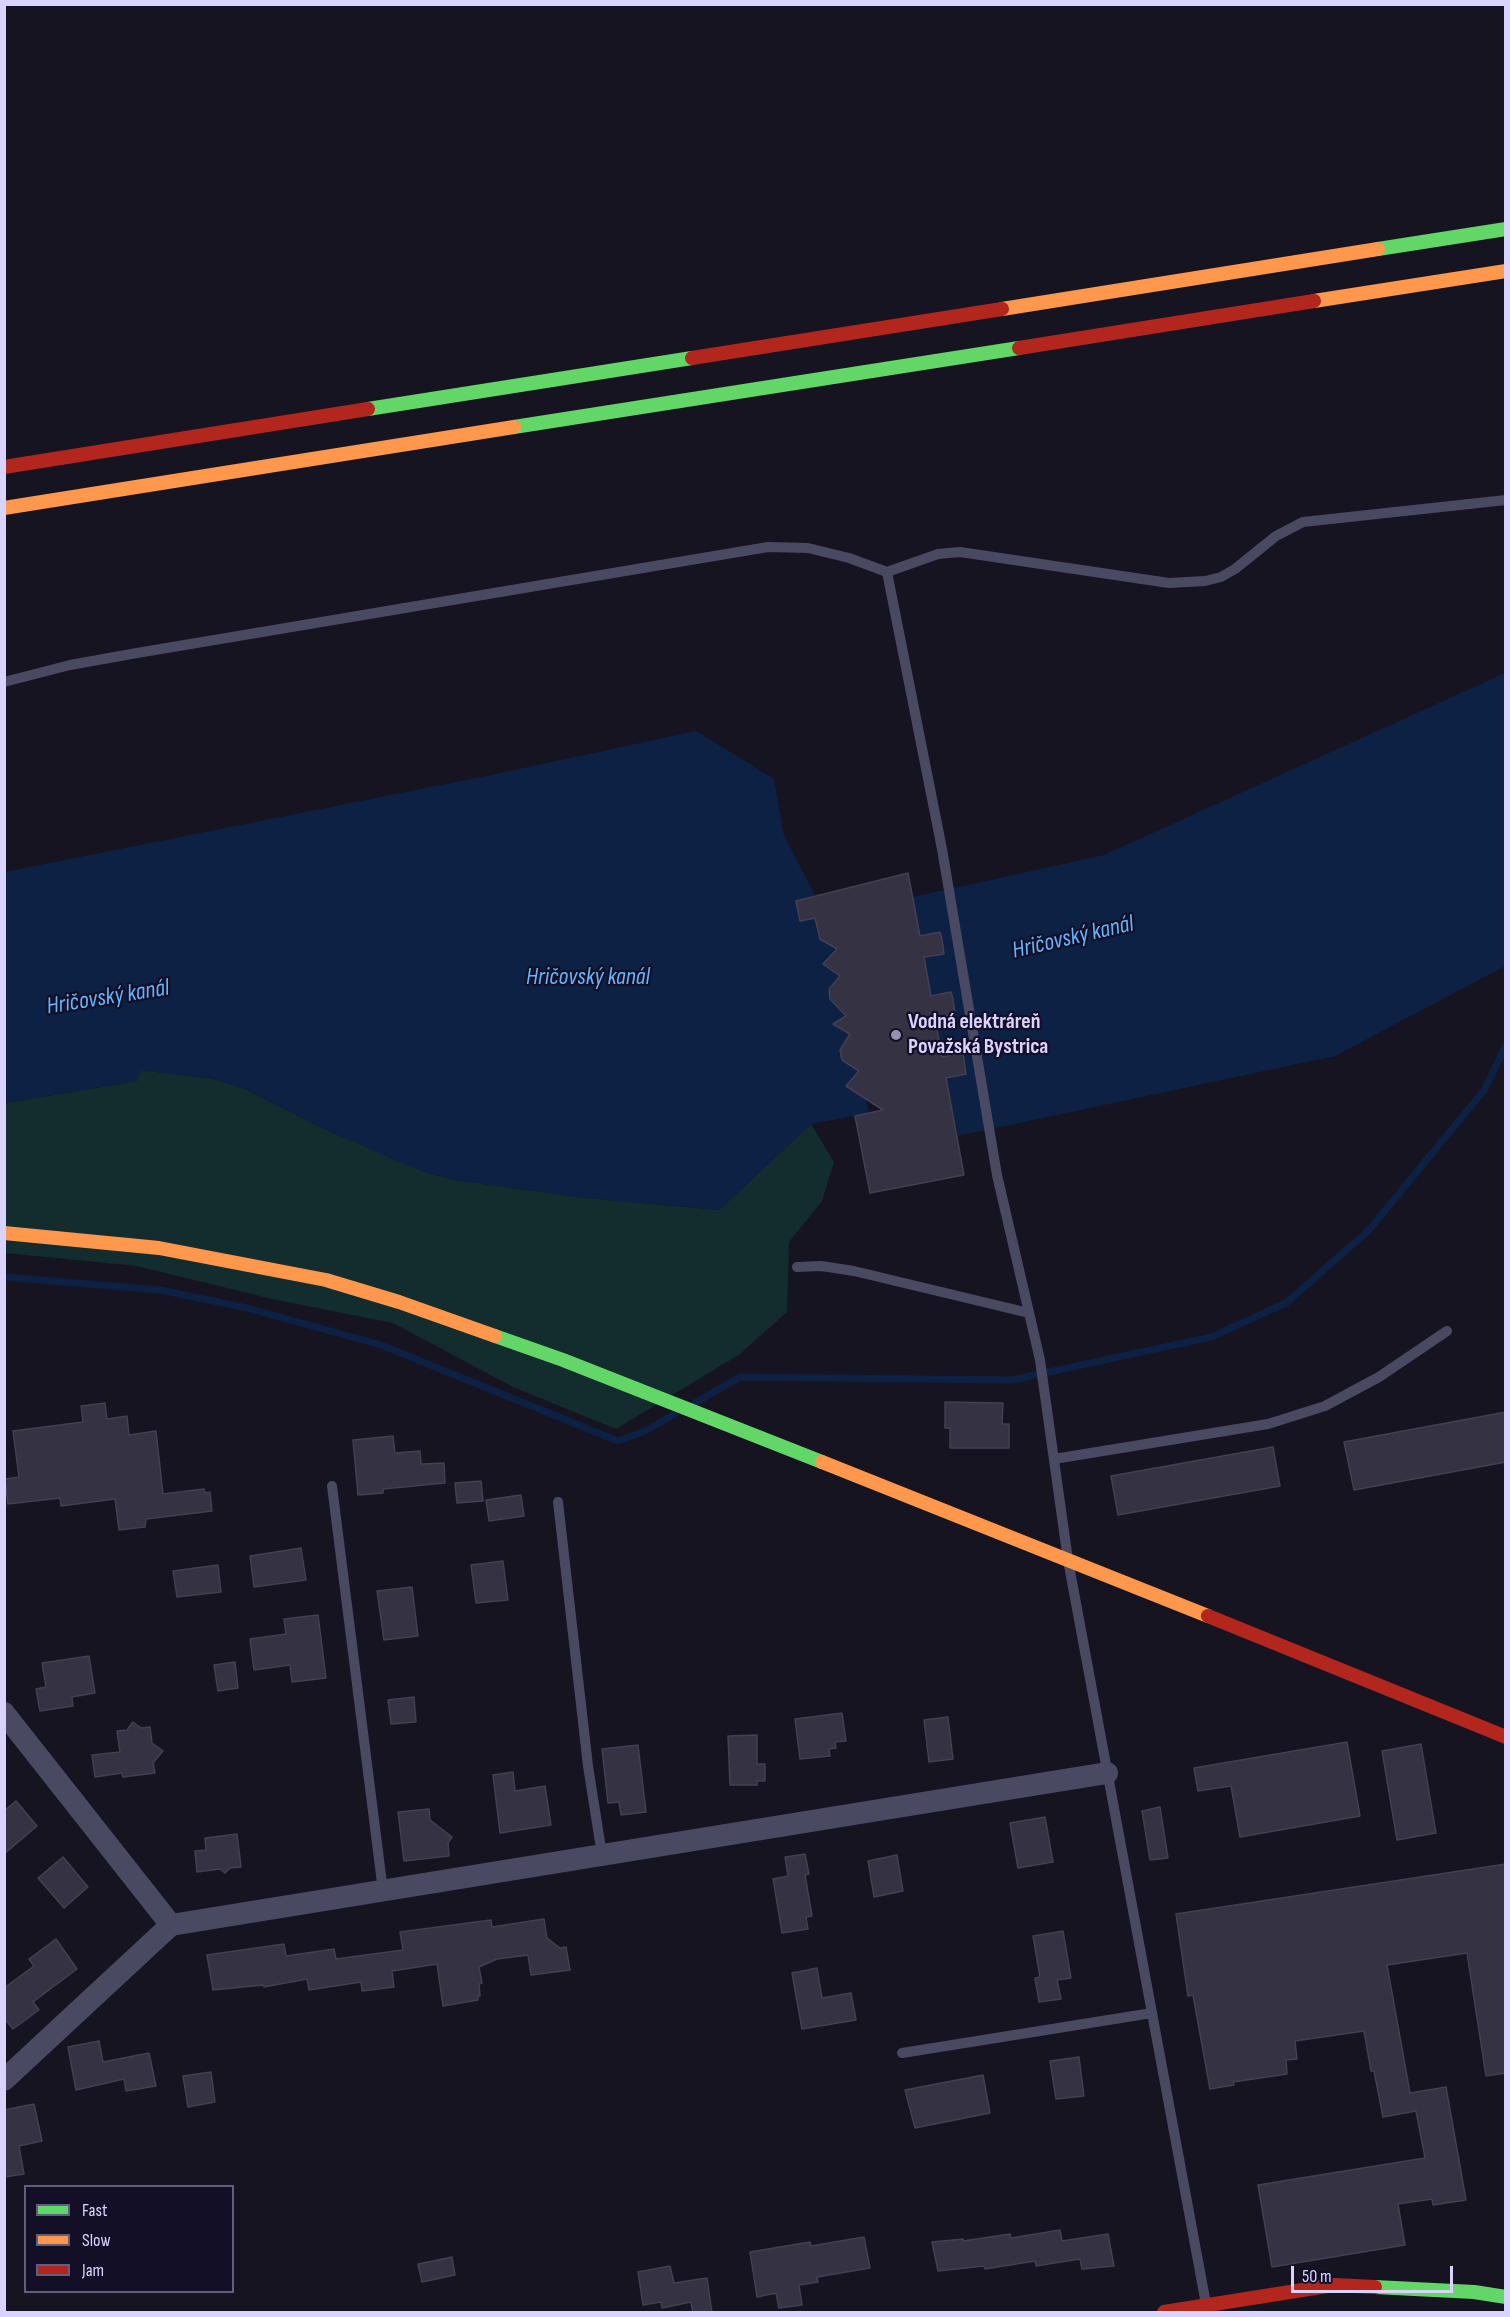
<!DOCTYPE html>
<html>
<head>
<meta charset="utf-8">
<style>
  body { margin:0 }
  #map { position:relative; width:1510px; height:2317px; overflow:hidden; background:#161421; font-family:"Sofia Sans Condensed",sans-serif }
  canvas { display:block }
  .frame { position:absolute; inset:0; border:6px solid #d9d4ff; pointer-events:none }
  .legend { position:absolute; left:24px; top:2185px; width:210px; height:108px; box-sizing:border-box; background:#130f26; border:2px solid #625e7d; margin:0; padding:8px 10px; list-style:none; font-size:18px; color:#d9d4ff }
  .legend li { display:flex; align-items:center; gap:12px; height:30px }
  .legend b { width:30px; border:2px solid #625e7d }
  .scale { position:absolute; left:1291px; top:2266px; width:162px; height:27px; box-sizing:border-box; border:3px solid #d9d4ff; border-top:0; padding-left:8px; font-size:18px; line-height:21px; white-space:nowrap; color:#d9d4ff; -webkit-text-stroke:4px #130f26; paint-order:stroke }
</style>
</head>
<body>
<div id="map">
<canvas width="1510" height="2317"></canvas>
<div class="frame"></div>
<ul class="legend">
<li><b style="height:8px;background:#63d668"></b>Fast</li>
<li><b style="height:8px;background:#ff974d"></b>Slow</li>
<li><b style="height:8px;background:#b3261e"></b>Jam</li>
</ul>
<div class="scale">50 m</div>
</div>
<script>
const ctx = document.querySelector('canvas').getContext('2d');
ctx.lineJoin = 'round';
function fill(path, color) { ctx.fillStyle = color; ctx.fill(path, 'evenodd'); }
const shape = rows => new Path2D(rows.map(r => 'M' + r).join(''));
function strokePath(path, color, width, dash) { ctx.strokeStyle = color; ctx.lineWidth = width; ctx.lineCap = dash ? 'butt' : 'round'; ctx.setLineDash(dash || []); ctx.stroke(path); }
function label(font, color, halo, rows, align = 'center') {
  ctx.font = font + ' "Sofia Sans Condensed",sans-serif'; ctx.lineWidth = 4.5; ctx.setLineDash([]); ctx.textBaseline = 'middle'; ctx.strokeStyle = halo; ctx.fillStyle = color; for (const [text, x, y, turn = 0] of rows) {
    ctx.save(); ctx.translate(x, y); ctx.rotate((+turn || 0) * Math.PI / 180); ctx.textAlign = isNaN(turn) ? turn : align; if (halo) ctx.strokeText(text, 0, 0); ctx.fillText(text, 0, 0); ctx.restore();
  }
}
fill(shape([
  [140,1070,213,1079,246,1089,316,1125,424,1172,455,1180,585,1198,719,1210,811,1124,834,1162,822,1201,789,1242,787,1312,740,1354,616,1429,513,1387,393,1323,272,1299,137,1266,5,1253,5,1103,137,1081]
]), '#132c2d');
fill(shape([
  [1505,673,1505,966,1335,1056,958,1136,946,1078,966,1074,964,1060,962,1053,942,1057,935,1018,951,992,931,996,924,957,943,946,940,932,920,936,913,897,1104,855],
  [696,731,774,779,784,836,815,895,796,901,799,919,802,920,825,916,819,934,820,939,823,941,837,939,840,958,824,963,827,967,841,964,856,1044,840,1050,842,1060,845,1062,859,1060,863,1079,849,1082,847,1087,863,1086,869,1113,811,1124,719,1210,585,1198,455,1180,424,1172,397,1161,316,1125,246,1089,213,1079,141,1070,137,1081,5,1103,5,872,491,775]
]), '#0d2144');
strokePath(shape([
  [4,1277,160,1290,247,1308,381,1345,618,1441,645,1431,675,1414],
  [695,1403,740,1377,1012,1380,1211,1337,1286,1303,1368,1231,1485,1089,1506,1045]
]), '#0d2144', 7);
const building = shape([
  [908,873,920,936,940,932,942,939,944,954,924,957,931,996,951,992,953,999,955,1014,935,1018,942,1057,963,1053,966,1074,946,1078,964,1175,870,1193,855,1116,883,1110,846,1086,859,1071,842,1060,840,1050,850,1034,833,1024,846,1016,830,999,829,989,840,976,823,964,837,949,820,939,815,918,800,921,796,901,908,873],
  [945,1402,1003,1403,1002,1424,1009,1424,1009,1448,950,1448,950,1428,945,1428,945,1402],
  [105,1403,107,1419,127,1416,129,1435,156,1431,163,1494,204,1489,205,1493,210,1492,212,1511,146,1519,145,1527,119,1530,115,1499,61,1506,60,1498,8,1504,5,1479,19,1477,13,1431,83,1422,81,1406,105,1403],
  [1506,1412,1506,1462,1354,1490,1344,1442,1506,1412],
  [393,1436,395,1453,420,1451,421,1464,444,1463,445,1483,383,1489,383,1493,358,1495,353,1440,393,1436],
  [1273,1447,1280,1486,1118,1515,1111,1476,1273,1447],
  [481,1481,483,1501,457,1503,455,1483,481,1481],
  [521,1495,524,1516,489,1521,486,1500,521,1495],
  [301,1548,306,1580,254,1587,250,1556,301,1548],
  [503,1561,508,1600,476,1603,471,1565,503,1561],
  [218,1565,221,1592,177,1597,173,1571,218,1565],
  [412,1587,418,1636,384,1640,377,1591,412,1587],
  [318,1615,326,1678,292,1682,290,1665,254,1670,250,1639,286,1634,284,1619,318,1615],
  [89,1656,95,1693,72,1697,73,1706,40,1711,36,1689,46,1687,42,1663,89,1656],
  [235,1662,238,1688,218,1691,214,1665,235,1662],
  [414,1697,416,1722,391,1724,388,1700,414,1697],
  [842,1713,846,1741,835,1742,836,1748,829,1749,830,1756,800,1759,795,1719,842,1713],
  [948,1717,953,1759,929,1762,924,1720,948,1717],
  [133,1722,141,1728,150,1727,152,1743,163,1751,153,1763,155,1773,123,1777,122,1773,95,1777,92,1755,120,1752,117,1731,127,1730,133,1722],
  [757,1735,757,1764,765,1764,765,1781,757,1781,757,1785,730,1785,728,1736,757,1735],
  [1347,1742,1360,1816,1240,1837,1231,1786,1198,1791,1194,1768,1347,1742],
  [1421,1744,1436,1833,1397,1840,1382,1751,1421,1744],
  [638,1745,646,1812,621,1815,619,1802,608,1803,602,1749,638,1745],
  [513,1772,515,1791,545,1786,551,1825,500,1833,493,1775,513,1772],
  [16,1801,37,1826,4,1854,4,1811,16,1801],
  [1160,1807,1168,1858,1150,1860,1142,1811,1160,1807],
  [429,1809,430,1820,452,1837,448,1843,449,1856,404,1861,398,1812,429,1809],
  [1045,1817,1053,1862,1018,1868,1010,1823,1045,1817],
  [237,1834,241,1867,230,1868,225,1873,220,1869,197,1872,195,1851,206,1850,205,1838,237,1834],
  [805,1854,809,1874,805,1875,812,1916,806,1917,808,1929,782,1933,773,1879,788,1876,785,1857,805,1854],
  [897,1855,903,1891,874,1897,868,1861,897,1855],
  [63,1857,88,1887,64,1908,38,1878,63,1857],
  [1506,1864,1506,2073,1486,2076,1467,1953,1387,1965,1410,2093,1446,2087,1466,2200,1433,2205,1432,2199,1398,2204,1405,2245,1272,2267,1258,2185,1425,2158,1416,2111,1383,2117,1374,2071,1371,2071,1364,2031,1295,2041,1297,2059,1286,2060,1287,2074,1233,2082,1234,2085,1210,2089,1193,1995,1188,1996,1176,1914,1506,1864],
  [544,1919,547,1938,560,1948,566,1947,570,1970,531,1975,528,1955,497,1959,479,1967,482,1983,479,1984,480,1996,478,1996,478,2000,443,2006,437,1964,392,1971,394,1987,362,1991,361,1982,309,1990,307,1979,264,1987,263,1985,213,1990,207,1955,284,1944,286,1956,334,1949,336,1959,403,1950,400,1932,491,1920,492,1927,544,1919],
  [1063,1931,1071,1978,1057,1980,1061,1999,1039,2002,1035,1978,1040,1977,1033,1936,1063,1931],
  [56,1939,77,1969,33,2002,39,2010,13,2029,4,2018,4,1988,34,1966,29,1959,56,1939],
  [817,1968,822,1998,851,1993,856,2020,802,2029,792,1973,817,1968],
  [99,2041,103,2062,149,2053,156,2086,126,2091,124,2079,76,2090,68,2047,99,2041],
  [1079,2057,1084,2096,1056,2099,1050,2061,1079,2057],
  [211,2072,215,2102,188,2107,183,2076,211,2072],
  [983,2075,990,2113,915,2128,905,2090,983,2075],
  [34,2104,42,2141,19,2146,24,2174,4,2177,4,2110,34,2104],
  [1060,2230,1062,2241,1108,2234,1114,2266,1082,2269,1080,2259,1036,2266,1035,2261,985,2269,984,2266,938,2271,932,2242,963,2239,963,2241,1010,2234,1011,2238,1060,2230],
  [864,2237,870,2268,817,2277,818,2282,799,2285,802,2305,779,2308,776,2293,757,2297,750,2252,810,2242,811,2246,864,2237],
  [452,2257,455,2275,422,2282,418,2264,452,2257],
  [670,2266,674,2283,707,2278,712,2313,693,2313,691,2302,662,2308,661,2302,643,2305,638,2272,670,2266]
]);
fill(building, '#343243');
strokePath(building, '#433f54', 1.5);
strokePath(shape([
  [887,572,942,849,997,1175,1040,1360,1068,1560,1152,2013,902,2053],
  [4,682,70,665,137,653,768,547,808,548,849,558,887,572,938,554,960,552,1169,583,1205,581,1221,577,1235,569,1276,536,1303,522,1506,500],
  [797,1267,821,1266,854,1271,1029,1313],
  [1054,1459,1268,1424,1325,1406,1379,1377,1447,1331],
  [332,1486,383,1891],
  [558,1502,588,1766,602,1855],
  [1152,2013,1206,2304]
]), '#4a4962', 10);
strokePath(shape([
  [4,1713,171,1925],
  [4,2080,171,1925,1107,1773]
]), '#4a4962', 22);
strokePath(shape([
  [1378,249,1506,229],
  [368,409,692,358],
  [514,427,1019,348],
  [495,1336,563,1360,822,1462],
  [1375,2287,1474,2292,1506,2297]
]), '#63d668', 14);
strokePath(shape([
  [1314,301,1506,271],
  [1002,309,1378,249],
  [4,508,514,427],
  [4,1233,159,1248,326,1280,399,1302,495,1336],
  [822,1462,1208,1616]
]), '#ff974d', 14);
strokePath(shape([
  [1019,348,1314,301],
  [692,358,1002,309],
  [4,467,368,409],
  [1208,1616,1506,1737],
  [1164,2312,1334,2285,1375,2287]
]), '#b3261e', 14);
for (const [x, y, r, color] of [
  [896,1035,6,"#9591b1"]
]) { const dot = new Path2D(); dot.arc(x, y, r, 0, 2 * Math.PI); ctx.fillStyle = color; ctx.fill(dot); strokePath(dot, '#130f26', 2); }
label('bold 22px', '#d9d4ff', '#130f26', [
  ["Vodná elektráreň",908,1022],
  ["Považská Bystrica",908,1047]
], 'left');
label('italic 24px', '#62b6ff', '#130f26', [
  ["Hričovský kanál",1073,938,-13],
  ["Hričovský kanál",588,978],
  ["Hričovský kanál",108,998,-9]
]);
</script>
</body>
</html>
